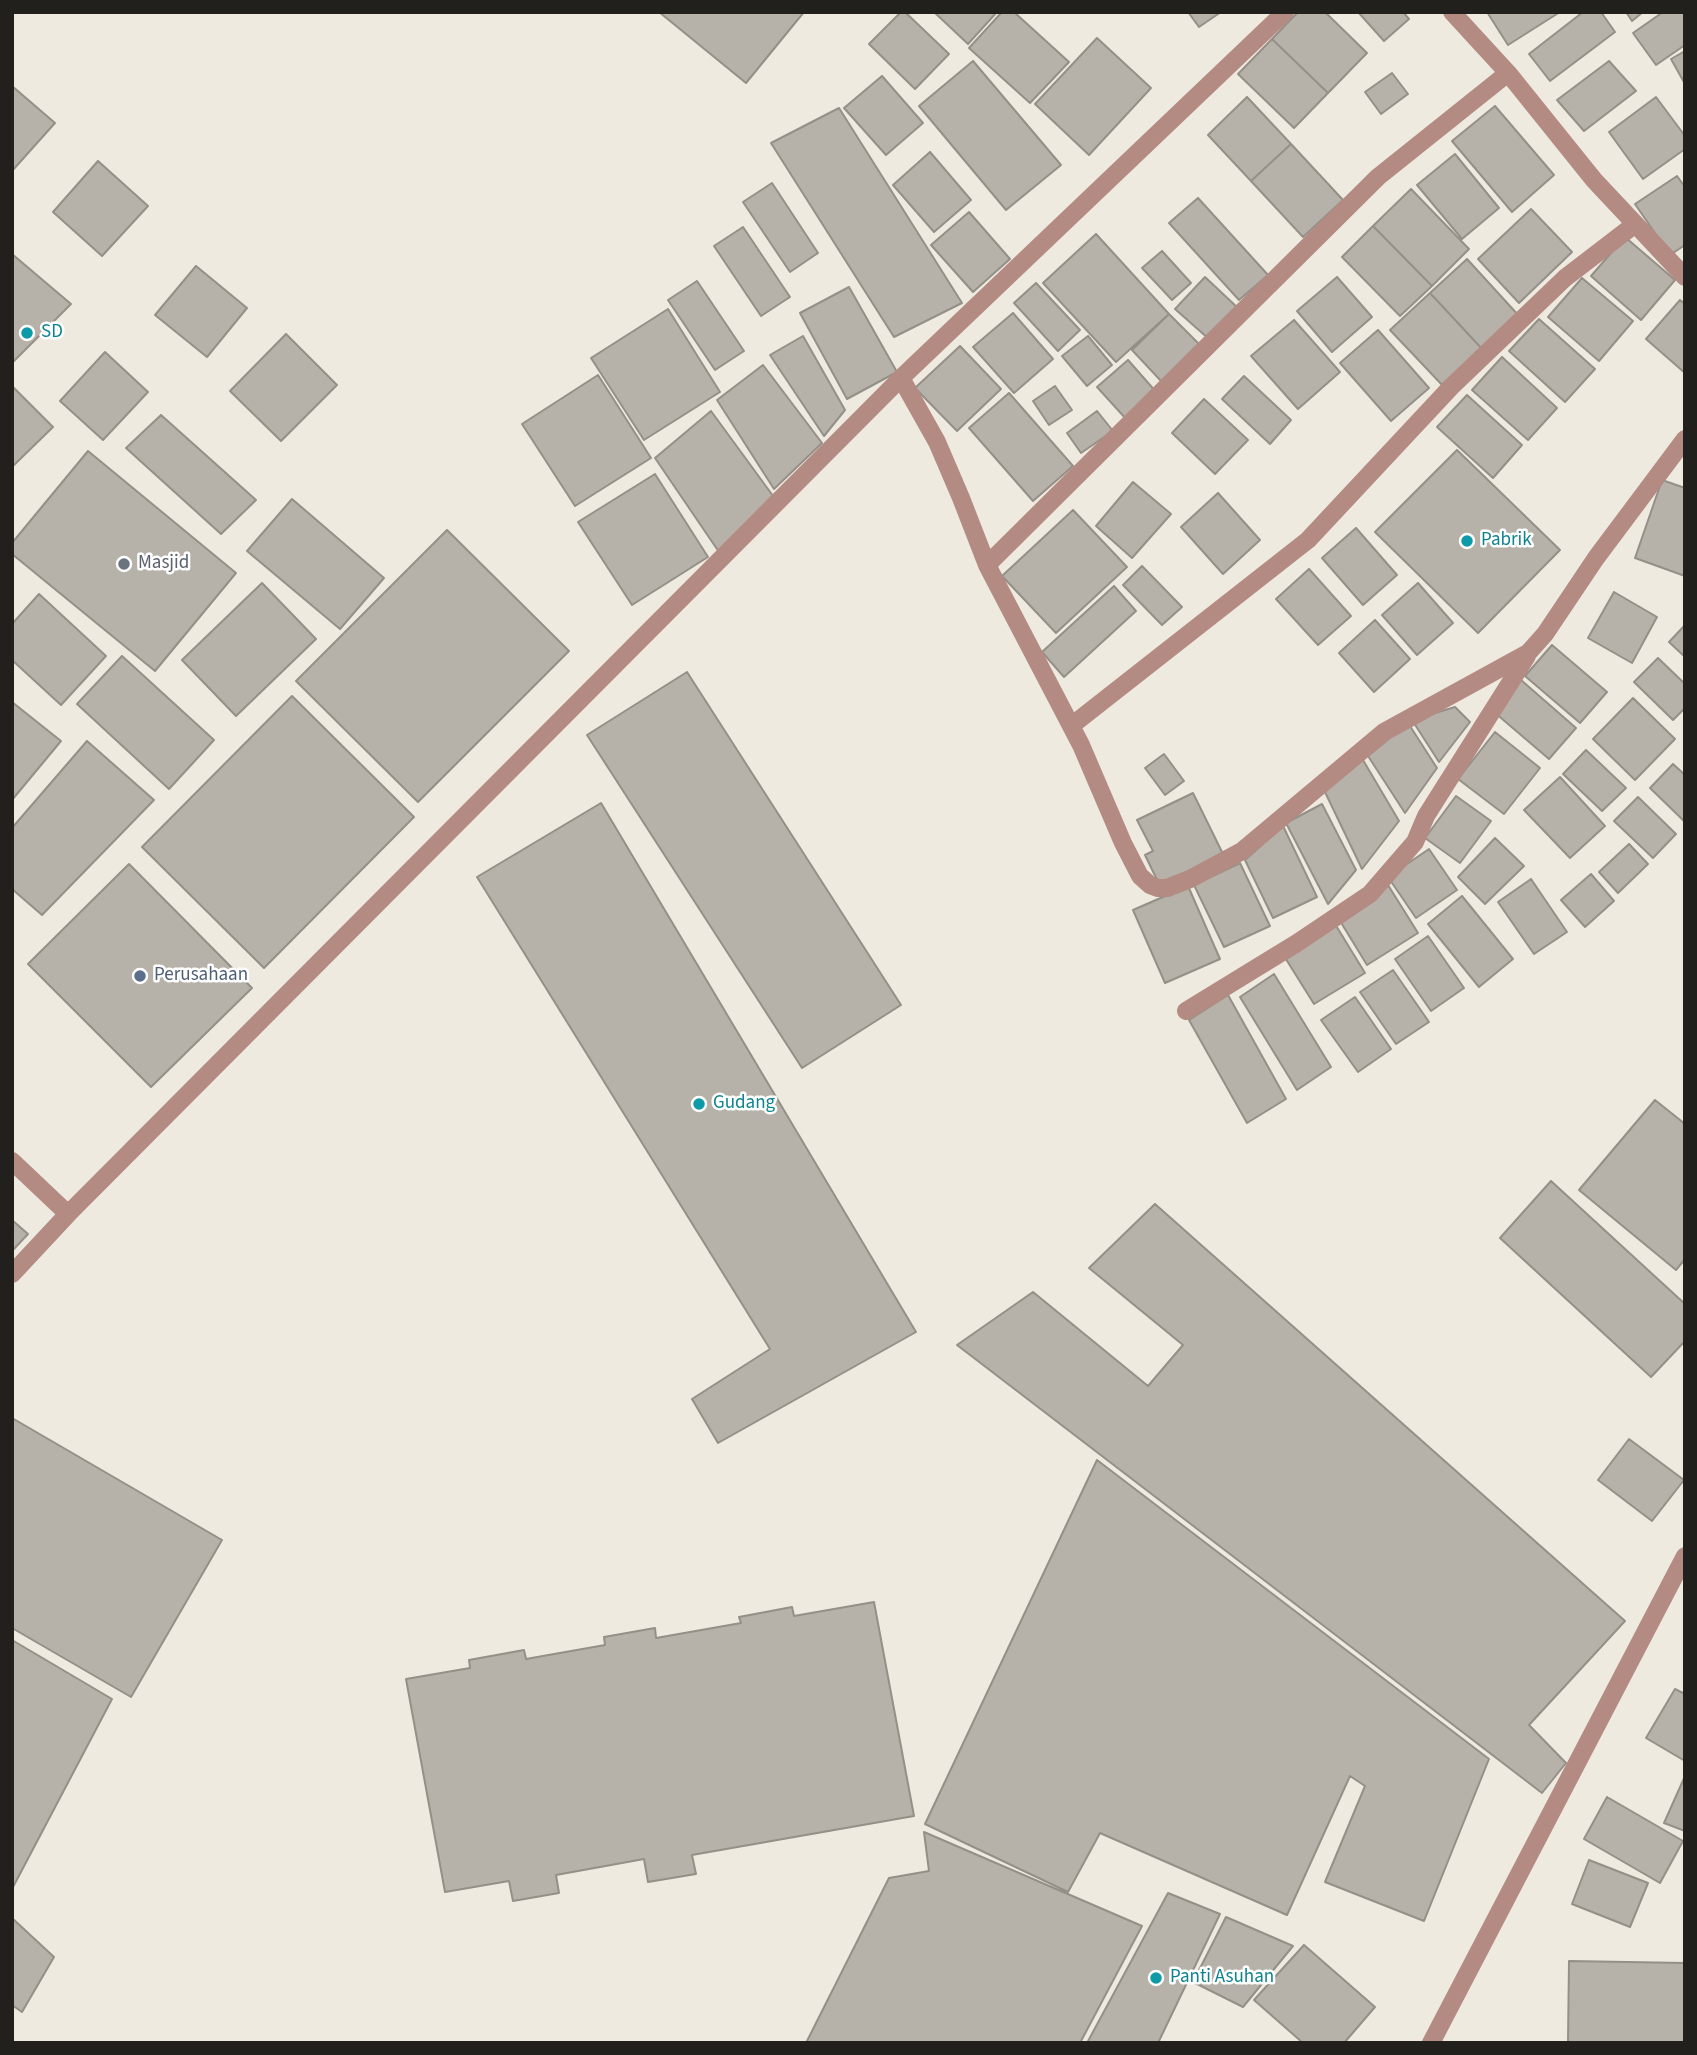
<!DOCTYPE html>
<html>
<head>
<meta charset="utf-8">
<style>
  body { margin:0 }
  #map { position:relative; width:1697px; height:2055px; overflow:hidden; background:#efeae0; font-family:"Source Sans 3",sans-serif }
  canvas { display:block }
  .frame { position:absolute; inset:0; border:14px solid #21201c; pointer-events:none }
</style>
</head>
<body>
<div id="map">
<canvas width="1697" height="2055"></canvas>
<div class="frame"></div>
</div>
<script>
const ctx = document.querySelector('canvas').getContext('2d');
ctx.lineJoin = 'round';
function fill(path, color) { ctx.fillStyle = color; ctx.fill(path, 'evenodd'); }
const shape = rows => new Path2D(rows.map(r => 'M' + r).join(''));
function strokePath(path, color, width, dash) { ctx.strokeStyle = color; ctx.lineWidth = width; ctx.lineCap = dash ? 'butt' : 'round'; ctx.setLineDash(dash || []); ctx.stroke(path); }
function label(font, color, halo, rows, align = 'center') {
  ctx.font = font + ' "Source Sans 3",sans-serif'; ctx.lineWidth = 5; ctx.setLineDash([]); ctx.textBaseline = 'middle'; ctx.strokeStyle = halo; ctx.fillStyle = color; for (const [text, x, y, turn = 0] of rows) {
    ctx.save(); ctx.translate(x, y); ctx.rotate((+turn || 0) * Math.PI / 180); ctx.textAlign = isNaN(turn) ? turn : align; if (halo) ctx.strokeText(text, 0, 0); ctx.fillText(text, 0, 0); ctx.restore();
  }
}
const building = shape([
  [659,12,804,12,746,83,659,12],
  [901,12,905,12,949,54,915,89,869,44,901,12],
  [934,12,997,12,968,44,934,12],
  [1002,12,1014,12,1069,62,1030,103,969,48,1002,12],
  [1188,12,1221,12,1199,27,1188,12],
  [1298,12,1325,12,1367,53,1328,93,1272,39,1298,12],
  [1358,12,1403,12,1409,19,1384,41,1358,12],
  [1487,12,1560,12,1508,45,1487,12],
  [1583,12,1601,12,1615,32,1550,81,1529,54,1583,12],
  [1626,12,1643,12,1632,21,1626,12],
  [1663,12,1685,12,1685,45,1656,65,1633,33,1663,12],
  [1097,38,1151,88,1089,155,1035,104,1097,38],
  [1272,39,1328,93,1294,128,1238,74,1272,39],
  [1685,51,1685,84,1671,59,1685,51],
  [973,61,1061,165,1006,210,919,106,973,61],
  [1609,61,1636,91,1584,131,1557,100,1609,61],
  [1392,73,1408,94,1381,114,1365,92,1392,73],
  [882,76,923,123,886,155,844,108,882,76],
  [12,86,55,123,12,171,12,86],
  [1247,97,1291,144,1251,181,1208,135,1247,97],
  [1656,97,1685,136,1685,149,1643,179,1609,132,1656,97],
  [1495,106,1554,175,1512,212,1452,141,1495,106],
  [839,108,962,303,894,337,771,143,839,108],
  [1291,144,1343,200,1303,237,1251,181,1291,144],
  [930,152,971,200,934,232,893,185,930,152],
  [1455,154,1499,208,1462,239,1417,185,1455,154],
  [98,161,148,206,102,256,53,212,98,161],
  [1677,176,1685,187,1685,245,1670,255,1635,204,1677,176],
  [772,183,818,253,790,272,743,202,772,183],
  [1411,189,1469,249,1432,286,1373,226,1411,189],
  [1198,198,1268,275,1239,300,1169,223,1198,198],
  [1531,209,1572,252,1519,303,1478,259,1531,209],
  [969,212,1010,259,973,292,931,245,969,212],
  [1373,226,1432,286,1400,316,1342,257,1373,226],
  [743,227,790,297,761,316,714,246,743,227],
  [1096,234,1169,314,1116,362,1043,283,1096,234],
  [1625,237,1675,280,1641,320,1591,276,1625,237],
  [1162,251,1191,283,1172,300,1142,268,1162,251],
  [12,254,71,304,12,363,12,254],
  [1467,259,1520,317,1484,351,1430,293,1467,259],
  [196,266,247,308,207,357,155,315,196,266],
  [1205,277,1239,309,1210,340,1175,309,1205,277],
  [1337,277,1372,317,1332,352,1297,311,1337,277],
  [1582,278,1633,321,1599,361,1548,317,1582,278],
  [697,281,744,351,715,370,668,300,697,281],
  [1036,283,1080,330,1058,351,1014,303,1036,283],
  [849,287,897,372,847,399,800,313,849,287],
  [1430,293,1484,351,1444,387,1390,330,1430,293],
  [1680,300,1685,304,1685,373,1646,339,1680,300],
  [668,309,720,392,644,440,591,358,668,309],
  [1013,313,1053,359,1014,393,973,347,1013,313],
  [1169,314,1201,346,1162,382,1132,350,1169,314],
  [1539,319,1595,369,1565,402,1509,351,1539,319],
  [1294,320,1340,372,1298,409,1251,356,1294,320],
  [1378,330,1429,388,1391,421,1340,363,1378,330],
  [286,334,337,385,281,441,230,391,286,334],
  [803,336,845,410,824,436,770,355,803,336],
  [1088,336,1112,365,1087,386,1062,356,1088,336],
  [960,346,1001,389,957,431,915,388,960,346],
  [105,352,148,392,103,440,60,401,105,352],
  [1502,357,1557,408,1528,440,1472,390,1502,357],
  [1128,360,1157,393,1127,420,1097,387,1128,360],
  [763,365,822,443,774,489,717,400,763,365],
  [598,375,651,458,575,506,522,424,598,375],
  [1244,376,1291,420,1270,444,1222,399,1244,376],
  [12,386,53,427,12,467,12,386],
  [1055,386,1072,410,1049,425,1033,401,1055,386],
  [1009,393,1073,466,1033,501,969,428,1009,393],
  [1467,395,1522,445,1493,478,1437,427,1467,395],
  [1204,399,1248,440,1215,474,1172,433,1204,399],
  [711,411,776,500,719,552,655,458,711,411],
  [1097,411,1113,431,1081,453,1067,433,1097,411],
  [161,415,256,500,221,534,126,448,161,415],
  [1457,450,1560,550,1478,633,1375,532,1457,450],
  [88,451,236,573,155,671,12,554,12,543,88,451],
  [655,474,708,557,632,605,578,522,655,474],
  [1662,480,1685,488,1685,576,1635,558,1662,480],
  [1133,482,1171,514,1132,558,1096,526,1133,482],
  [1218,493,1260,540,1223,574,1181,527,1218,493],
  [292,499,384,578,340,629,247,551,292,499],
  [1073,510,1127,567,1056,633,1002,576,1073,510],
  [1356,528,1397,575,1363,605,1322,558,1356,528],
  [447,530,569,651,418,802,296,681,447,530],
  [1142,566,1182,607,1162,625,1123,585,1142,566],
  [1309,569,1351,616,1318,645,1276,599,1309,569],
  [262,583,316,639,236,716,182,660,262,583],
  [1418,583,1453,623,1417,655,1382,615,1418,583],
  [1114,586,1136,611,1064,677,1042,652,1114,586],
  [1614,592,1657,617,1632,663,1588,638,1614,592],
  [39,594,106,656,61,705,12,660,12,624,39,594],
  [1375,620,1410,659,1374,692,1339,653,1375,620],
  [1685,625,1685,657,1669,642,1685,625],
  [1552,645,1607,692,1580,723,1525,676,1552,645],
  [122,656,214,740,169,789,77,704,122,656],
  [1658,658,1685,684,1685,708,1673,720,1634,682,1658,658],
  [687,672,901,1005,802,1068,587,735,687,672],
  [1521,680,1576,728,1549,759,1494,712,1521,680],
  [292,696,414,817,264,968,142,847,292,696],
  [1633,698,1675,739,1635,780,1593,739,1633,698],
  [12,702,61,741,12,800,12,702],
  [1455,707,1470,722,1439,762,1412,720,1455,707],
  [1408,723,1437,768,1405,813,1368,756,1408,723],
  [1495,732,1540,768,1504,814,1458,779,1495,732],
  [87,741,154,800,42,915,12,889,12,828,87,741],
  [1586,750,1626,788,1602,811,1563,774,1586,750],
  [1164,754,1184,781,1165,795,1145,768,1164,754],
  [1363,760,1399,821,1362,869,1324,790,1363,760],
  [1673,764,1685,775,1685,822,1650,788,1673,764],
  [1560,777,1605,826,1570,858,1524,810,1560,777],
  [1193,793,1223,854,1160,886,1145,855,1153,851,1137,820,1193,793],
  [1456,796,1491,821,1460,863,1425,838,1456,796],
  [1638,797,1676,834,1653,858,1614,821,1638,797],
  [601,803,916,1332,718,1443,692,1399,770,1349,477,877,601,803],
  [1322,804,1356,870,1328,904,1286,823,1322,804],
  [1283,826,1317,897,1273,918,1245,860,1283,826],
  [1495,838,1524,866,1485,904,1458,877,1495,838],
  [1629,844,1648,864,1618,893,1599,872,1629,844],
  [1429,849,1457,890,1416,918,1388,877,1429,849],
  [1240,863,1270,926,1224,947,1194,885,1240,863],
  [129,864,252,988,151,1087,28,964,129,864],
  [1591,874,1614,901,1585,927,1561,900,1591,874],
  [1531,879,1567,932,1534,954,1498,902,1531,879],
  [1388,885,1418,933,1367,965,1337,916,1388,885],
  [1188,886,1220,959,1165,983,1133,910,1188,886],
  [1462,896,1513,959,1479,987,1428,924,1462,896],
  [1335,924,1365,973,1314,1004,1284,956,1335,924],
  [1428,936,1464,988,1431,1011,1395,959,1428,936],
  [1393,970,1429,1022,1396,1044,1360,992,1393,970],
  [1274,974,1331,1067,1297,1090,1240,997,1274,974],
  [1228,995,1286,1099,1247,1123,1189,1020,1228,995],
  [1355,997,1391,1049,1358,1072,1321,1020,1355,997],
  [1655,1100,1685,1124,1685,1259,1676,1270,1579,1190,1655,1100],
  [1551,1181,1685,1304,1685,1341,1651,1377,1500,1238,1551,1181],
  [1155,1204,1625,1621,1529,1725,1566,1763,1542,1793,957,1345,1033,1292,1148,1386,1183,1345,1089,1268,1155,1204],
  [12,1220,28,1234,12,1251,12,1220],
  [12,1418,222,1540,131,1697,12,1628,12,1418],
  [1629,1439,1684,1480,1652,1521,1598,1480,1629,1439],
  [1097,1460,1489,1759,1424,1921,1325,1882,1365,1786,1350,1776,1287,1915,1100,1833,1068,1892,925,1824,1097,1460],
  [874,1602,914,1816,692,1855,696,1874,648,1882,644,1859,556,1875,559,1893,513,1901,509,1881,445,1892,406,1679,470,1668,469,1660,524,1650,526,1659,605,1645,604,1637,655,1628,656,1638,741,1623,739,1617,792,1607,794,1616,874,1602],
  [12,1640,112,1699,12,1889,12,1640],
  [1675,1689,1685,1694,1685,1761,1646,1738,1675,1689],
  [1685,1776,1685,1831,1664,1823,1685,1776],
  [1607,1797,1683,1841,1660,1883,1584,1839,1607,1797],
  [924,1832,1142,1926,1080,2043,806,2043,889,1878,929,1871,924,1832],
  [1589,1860,1648,1883,1630,1927,1572,1904,1589,1860],
  [1168,1893,1220,1914,1158,2043,1087,2043,1168,1893],
  [1226,1917,1293,1946,1243,2007,1193,1982,1226,1917],
  [12,1918,54,1957,22,2012,12,2005,12,1918],
  [1304,1945,1375,2007,1344,2043,1303,2043,1254,2000,1304,1945],
  [1569,1961,1685,1963,1685,2043,1568,2042,1569,1961]
]);
fill(building, '#b6b2a9');
strokePath(building, '#949087', 2);
strokePath(shape([
  [1452,12,1508,73,1594,180,1685,277],
  [901,378,937,442,961,498,987,565,1081,745,1123,843,1140,876,1150,885,1158,888,1167,888,1190,879,1242,851,1384,732,1528,653,1545,634,1596,558,1685,439],
  [987,565,1378,177,1508,73],
  [1071,726,1308,540,1451,387,1565,278,1634,225],
  [1186,1011,1297,943,1370,894,1415,842,1426,816,1527,656],
  [12,1161,68,1214],
  [12,1274,68,1214,901,378,1285,12],
  [1431,2043,1685,1556]
]), '#b48b82', 18);
for (const [x, y, r, color] of [
  [27,333,7,"#0f9aa8"],
  [1467,541,7,"#0f9aa8"],
  [124,564,7,"#6b7280"],
  [140,976,7,"#5c6f8a"],
  [699,1104,7,"#0f9aa8"],
  [1156,1978,7,"#0f9aa8"]
]) { const dot = new Path2D(); dot.arc(x, y, r, 0, 2 * Math.PI); ctx.fillStyle = color; ctx.fill(dot); strokePath(dot, '#fff', 2.5); }
label('19px', '#0d838f', '#fff', [
  ["SD",41,333],
  ["Pabrik",1481,541],
  ["Gudang",713,1104],
  ["Panti Asuhan",1170,1978]
], 'left');
label('19px', '#5b616d', '#fff', [
  ["Masjid",138,564]
], 'left');
label('19px', '#4e5e75', '#fff', [
  ["Perusahaan",154,976]
], 'left');
</script>
</body>
</html>
